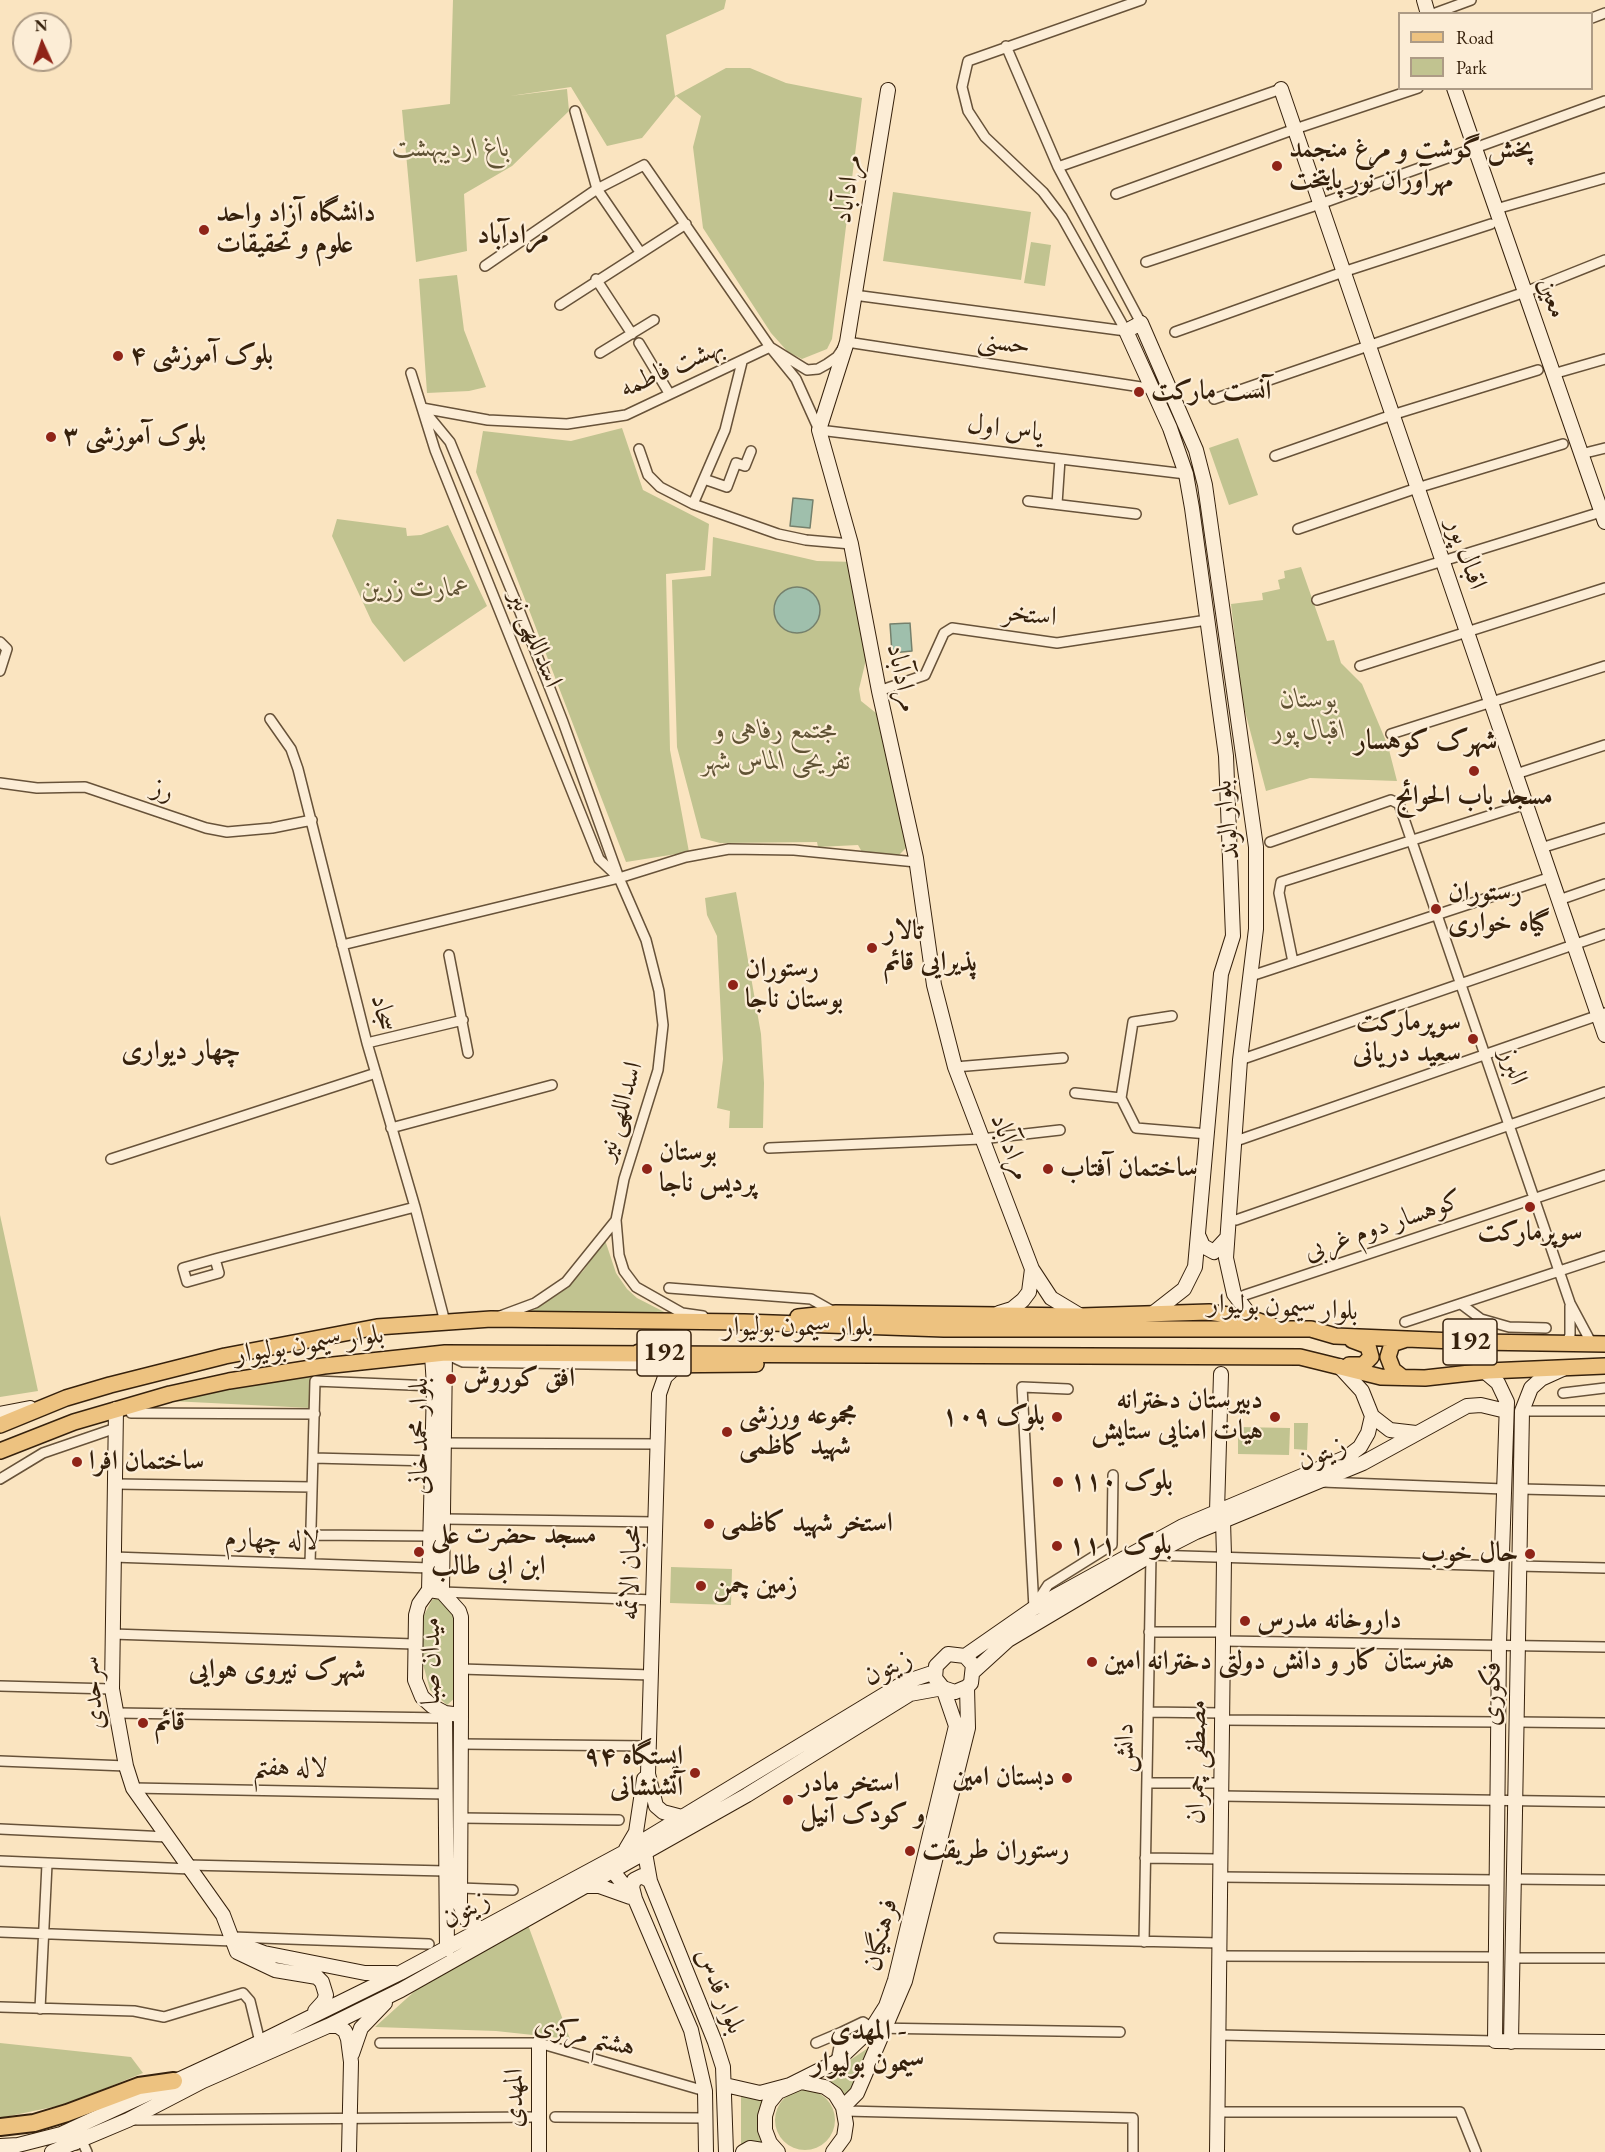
<!DOCTYPE html>
<html>
<head>
<meta charset="utf-8">
<style>
  body { margin:0 }
  #map { position:relative; width:1605px; height:2152px; overflow:hidden; background:#fae4c0; font-family:"EB Garamond",serif }
  canvas { display:block }
  .legend { position:absolute; left:1398px; top:12px; width:195px; height:78px; box-sizing:border-box; background:#fcedd6; border:2px solid #ad9b85; margin:0; padding:8px 10px; list-style:none; font-size:18px; color:#36210c }
  .legend li { display:flex; align-items:center; gap:12px; height:30px }
  .legend b { width:30px; border:2px solid #ad9b85 }
  .north { position:absolute; left:12px; top:12px; width:60px; height:60px; box-sizing:border-box; background:#fcedd6; border:2px solid #ad9b85; border-radius:50%; rotate:357deg; font-size:16px; font-weight:700; line-height:24px; text-align:center; color:#36210c }
  .north::after { content:''; display:block; margin:auto; width:21px; height:27px; background:#8f2418; clip-path:polygon(50% 0,100% 100%,50% 72%,0 100%) }
</style>
</head>
<body>
<div id="map">
<canvas width="1605" height="2152"></canvas>
<ul class="legend">
<li><b style="height:8px;background:#edc280"></b>Road</li>
<li><b style="height:16px;background:#c1c390"></b>Park</li>
</ul>
<div class="north">N</div>
</div>
<script>
const ctx = document.querySelector('canvas').getContext('2d');
ctx.lineJoin = 'round';
function fill(path, color) { ctx.fillStyle = color; ctx.fill(path, 'evenodd'); }
const shape = rows => new Path2D(rows.map(r => 'M' + r).join(''));
function strokePath(path, color, width, dash) { ctx.strokeStyle = color; ctx.lineWidth = width; ctx.lineCap = dash ? 'butt' : 'round'; ctx.setLineDash(dash || []); ctx.stroke(path); }
function label(font, color, halo, rows, align = 'center') {
  ctx.font = font + ' "EB Garamond",Amiri,serif'; ctx.lineWidth = 4.5; ctx.setLineDash([]); ctx.textBaseline = 'middle'; ctx.strokeStyle = halo; ctx.fillStyle = color; for (const [text, x, y, turn = 0] of rows) {
    ctx.save(); ctx.translate(x, y); ctx.rotate((+turn || 0) * Math.PI / 180); ctx.textAlign = isNaN(turn) ? turn : align; if (halo) ctx.strokeText(text, 0, 0); ctx.fillText(text, 0, 0); ctx.restore();
  }
}
fill(shape([
  [453,0,726,0,724,9,666,35,675,96,726,68,750,68,786,83,862,98,832,339,827,349,802,359,788,352,771,333,703,228,693,147,701,116,676,96,642,138,607,146,571,87,510,96,567,89,569,111,512,166,464,194,467,251,416,262,402,110,450,104],
  [893,192,1031,212,1021,280,883,261],
  [1031,242,1051,245,1045,286,1024,283],
  [457,275,464,330,486,387,469,391,427,393,419,279],
  [622,428,643,490,709,524,705,570,666,574,670,750,689,852,626,862,476,472,483,431,571,441],
  [1238,438,1258,495,1229,505,1209,448],
  [337,519,406,528,407,536,421,535,448,525,487,606,404,662,372,622,332,536],
  [713,537,817,561,855,562,869,647,859,689,861,701,881,717,907,847,899,855,862,852,858,845,818,847,817,842,720,843,701,838,677,747,672,580,711,576],
  [1301,567,1327,641,1334,640,1341,663,1362,684,1388,746,1397,781,1310,778,1266,791,1242,700,1231,604,1263,600,1262,593,1280,589,1278,580,1285,578,1284,571],
  [736,892,761,1034,764,1083,763,1128,729,1128,730,1111,717,1108,723,1059,717,936,707,915,705,898],
  [0,1215,38,1391,0,1397],
  [605,1240,616,1273,627,1289,637,1298,674,1317,515,1314,534,1310,560,1293,583,1271],
  [311,1372,311,1408,171,1401,275,1378],
  [1294,1423,1308,1423,1307,1450,1294,1449],
  [1238,1427,1290,1428,1289,1455,1238,1454],
  [671,1567,732,1569,731,1605,670,1603],
  [437,1597,457,1620,456,1697,447,1705,430,1690,420,1653,422,1619,432,1600],
  [528,1925,570,2039,496,2031,375,2027,416,1990],
  [0,2043,131,2057,143,2073,67,2104,0,2118],
  [874,2044,854,2094,847,2096,825,2077],
  '775 2120a30 30 0 1 1 60 0a30 30 0 1 1-60 0Z',
  [741,2095,760,2100,775,2097,765,2110,770,2146,751,2141,741,2146]
]), '#c1c390');
const water = shape([
  [793,498,813,500,810,528,790,526,793,498],
  '774 610a23 23 0 1 1 46 0a23 23 0 1 1-46 0Z',
  [910,623,912,651,892,653,890,624,910,623]
]);
fill(water, '#9fbfac');
strokePath(water, '#75806c', 1.5);
const street = shape([
  [1433,14,1471,0],
  [1592,18,1605,13],
  [1006,46,1058,167,1141,323],
  [575,111,597,189,644,165,770,347,807,370,818,369,827,364,837,357,847,342,1154,389],
  [1058,167,1281,89],
  [1116,194,1295,129,1418,88],
  [1496,209,1605,178],
  [1146,262,1320,204,1605,101],
  [485,266,597,189,640,252],
  [596,279,632,334],
  [854,295,1126,331],
  [560,305,686,224],
  [1126,331,1062,217,1043,192,985,137,968,111,962,87,968,61,1141,0],
  [1175,332,1343,272,1491,224],
  [639,343,669,393],
  [600,353,654,320],
  [411,373,435,450,599,859,618,877],
  [1553,374,1605,359],
  [1214,399,1525,292,1605,260],
  [422,408,450,442,516,602,563,722,619,878,646,940,659,991,663,1025,658,1070,624,1179,616,1220,619,1255,624,1271,636,1287,682,1313,703,1316],
  [422,408,488,420,567,424,626,415,770,347,796,379,819,430,1186,474],
  [639,449,648,475,660,487,693,504,778,534,806,540,851,544],
  [1581,454,1605,448],
  [1275,456,1392,415,1538,370],
  [704,479,727,487,736,463,745,466,751,451],
  [1028,501,1136,514],
  [693,504,725,430,742,362],
  [1057,504,1060,459],
  [1298,529,1417,488,1563,444],
  [1317,600,1601,512],
  [0,642,7,649,0,671],
  [1360,666,1605,588],
  [879,691,925,675,944,633,952,628,1057,643,1207,620],
  [270,719,291,749,298,769,367,1043,415,1207,445,1322],
  [1391,734,1605,666],
  [1516,774,1605,745],
  [0,783,37,788,85,787,206,828,227,832,272,828,312,820],
  [1270,842,1391,800,1399,804,1570,1303,1593,1346],
  [1541,848,1605,828],
  [1559,900,1605,884],
  [342,945,619,878,686,857,729,849,794,850,916,862],
  [449,955,468,1053],
  [1293,962,1279,893,1281,882,1526,804],
  [1251,976,1551,877],
  [367,1043,463,1020],
  [1240,1060,1605,934],
  [955,1067,1063,1058],
  [1075,1093,1121,1098,1136,1128,1208,1134],
  [1121,1098,1133,1022,1172,1016],
  [391,1128,552,1085],
  [1233,1142,1605,1013],
  [769,1148,981,1139,1060,1130],
  [111,1159,376,1073],
  [1236,1220,1605,1092],
  [215,1259,219,1273,187,1282,183,1268,215,1259,415,1207],
  [669,1288,811,1299,834,1312],
  [1245,1295,1605,1175],
  [1461,1304,1481,1319,1509,1327,1546,1328],
  [500,1316,535,1303,566,1282,616,1220],
  [1405,1322,1605,1256],
  [1566,1345,1570,1335,1570,1306],
  [450,1356,463,1362,649,1365],
  [1563,1393,1605,1388],
  [1522,1411,1605,1411],
  [131,1413,315,1414],
  [445,1443,657,1444],
  [313,1458,432,1461],
  [0,1479,43,1453,116,1428],
  [1322,1482,1504,1489],
  [116,1484,312,1487],
  [1521,1489,1605,1491],
  [444,1519,656,1522],
  [311,1535,431,1536],
  [113,1557,430,1568],
  [310,1564,315,1381,434,1386],
  [1518,1566,1605,1568],
  [442,1592,654,1600],
  [1035,1605,1048,1585,1112,1545,1113,1475],
  [1034,1608,1022,1387,1068,1389],
  [1149,1632,1223,1632],
  [112,1634,414,1644],
  [1223,1641,1605,1647],
  [461,1669,651,1675],
  [0,1686,112,1689],
  [1148,1712,1222,1713],
  [117,1713,445,1718],
  [1222,1720,1498,1722],
  [1516,1722,1605,1723],
  [461,1744,648,1746],
  [0,1761,126,1766],
  [1147,1783,1221,1783],
  [133,1788,446,1794],
  [1221,1796,1605,1802],
  [460,1818,619,1820],
  [0,1829,168,1837],
  [1145,1858,1220,1859],
  [0,1861,191,1869],
  [187,1865,446,1871],
  [1220,1877,1497,1880],
  [1513,1879,1605,1880],
  [460,1888,513,1890],
  [0,1932,233,1941],
  [233,1937,429,1944],
  [999,1938,1220,1943],
  [1144,1942,1151,1555,1502,1566],
  [1219,1956,1495,1957],
  [1512,1958,1605,1958],
  [0,2007,134,2011,164,2017,243,1993,250,2001,260,2042],
  [40,2009,47,1864],
  [1219,2035,1495,2041],
  [380,2043,539,2043,705,2091],
  [816,2043,842,2032],
  [836,2062,842,2032,863,2022,872,2028,1120,2032],
  [845,2111,1133,2118,1133,2152],
  [1218,2112,1460,2112,1476,2152],
  [555,2117,706,2118],
  [131,2120,539,2117],
  [76,2145,82,2141,87,2152]
]);
const secondary = shape([
  [1424,0,1428,14],
  [1454,88,1605,522],
  [1281,89,1605,1035],
  [888,90,847,342,819,430,851,544,879,691,916,858,934,985,955,1067,1032,1269,1051,1298,1081,1316],
  [1199,1237,1203,1246,1214,1252,1226,1239],
  [999,1313,1012,1309,1023,1300,1029,1292,1032,1269],
  [1152,1314,1184,1289,1195,1267,1221,974,1233,936,1226,756,1192,508,1186,474,1170,428,1126,331,1141,323,1196,450,1205,485,1256,847,1256,929,1240,1060,1226,1258,1234,1294,1253,1319],
  [679,1364,665,1377,659,1394,648,1774,656,1806,663,1812,682,1817],
  [1485,1372,1498,1383,1507,1402,1499,1644,1495,2041,1605,2042],
  [116,1409,112,1689,126,1766,133,1788,223,1915,237,1952,275,1970,317,1977,322,1982,326,1995,324,2001,315,2011],
  [0,1414,30,1408],
  [1372,1416,1390,1430,1416,1433],
  [429,1590,442,1592,459,1611,461,1617,461,1715,445,1713,432,1706,422,1697,415,1680,416,1615,419,1604,429,1590],
  [429,1590,434,1386,432,1355],
  [442,1592,445,1353],
  [965,1656,1034,1608,1183,1526,1347,1457,1360,1447,1368,1433,1372,1416,1362,1391,1339,1366],
  [974,1671,1008,1640,1151,1555,1196,1532,1363,1463,1467,1406,1481,1405,1506,1411],
  [445,1713,447,1949],
  [461,1715,460,1905,466,1919,481,1929],
  [626,1849,636,1832,644,1779],
  [645,1853,650,1881,715,2042,723,2067,726,2152],
  [608,1865,635,1899,691,2030,705,2091,706,2152],
  [585,1886,599,1886,630,1897],
  [635,1899,632,1887,634,1880,642,1876,650,1881],
  [235,1942,264,1953,365,1973,395,1973],
  [328,2026,338,2026,345,2031,348,2039,351,2062,349,2152],
  [1511,2042,1522,1411,1531,1388,1541,1379,1563,1369],
  [539,2043,539,2152],
  [352,2054,361,2028,385,2003],
  [725,2085,760,2093,790,2085,836,2062,872,2028,886,2006,895,1980,956,1726,943,1688,935,1678,936,1666,948,1654,965,1656,973,1665,971,1683,967,1687,955,1692,943,1688],
  [843,2107,857,2093,905,1981,968,1728,967,1687],
  [0,2146,18,2145,61,2134,260,2042,400,1973,621,1854,905,1682,935,1672],
  [52,2152,128,2120,203,2081,328,2026,401,1990,747,1795,910,1694,943,1688],
  [743,2152,750,2148,775,2152],
  [778,2152,770,2143,765,2130,765,2116,769,2103,778,2092,801,2082,825,2087,835,2094,843,2107,846,2124,844,2137,833,2152],
  [1217,2152,1224,1556,1223,1520,1217,1511,1221,1374]
]);
const primary = shape([
  [798,1317,836,1313,1081,1316,1209,1312,1253,1319,1273,1326],
  [639,1352,649,1365,756,1364],
  [1349,1365,1363,1365,1371,1357,1368,1346,1352,1340],
  [1402,1377,1393,1370,1388,1357,1392,1344,1404,1340],
  [0,1425,66,1398,110,1385,225,1356,377,1327,491,1319,744,1322,944,1329,1311,1329,1335,1336,1478,1342,1605,1344],
  [0,1451,74,1422,170,1394,229,1381,324,1366,445,1353,1300,1357,1381,1377,1425,1378,1488,1371,1605,1366]
]);
const highway = shape([
  [0,2127,34,2123,67,2113,139,2086,174,2081]
]);
strokePath(street, '#675239', 12);
strokePath(secondary, '#36210c', 16);
strokePath(primary, '#36210c', 18);
strokePath(highway, '#36210c', 20);
strokePath(street, '#fcedd6', 9);
strokePath(secondary, '#fcedd6', 14);
strokePath(primary, '#edc280', 15);
strokePath(highway, '#edc280', 16);
for (const [x, y, r, color] of [
  [1277,166,6,"#8f2418"],
  [204,230,6,"#8f2418"],
  [118,356,6,"#8f2418"],
  [1139,392,6,"#8f2418"],
  [51,437,6,"#8f2418"],
  [1474,771,6,"#8f2418"],
  [1436,909,6,"#8f2418"],
  [872,948,6,"#8f2418"],
  [733,985,6,"#8f2418"],
  [1473,1039,6,"#8f2418"],
  [647,1169,6,"#8f2418"],
  [1048,1169,6,"#8f2418"],
  [1530,1207,6,"#8f2418"],
  [451,1379,6,"#8f2418"],
  [1057,1417,6,"#8f2418"],
  [1275,1417,6,"#8f2418"],
  [727,1432,6,"#8f2418"],
  [77,1462,6,"#8f2418"],
  [1058,1482,6,"#8f2418"],
  [709,1524,6,"#8f2418"],
  [1057,1546,6,"#8f2418"],
  [419,1552,6,"#8f2418"],
  [1530,1554,6,"#8f2418"],
  [701,1586,6,"#8f2418"],
  [1245,1621,6,"#8f2418"],
  [1092,1662,6,"#8f2418"],
  [143,1723,6,"#8f2418"],
  [695,1773,6,"#8f2418"],
  [1067,1778,6,"#8f2418"],
  [788,1800,6,"#8f2418"],
  [910,1851,6,"#8f2418"]
]) { const dot = new Path2D(); dot.arc(x, y, r, 0, 2 * Math.PI); ctx.fillStyle = color; ctx.fill(dot); strokePath(dot, '#fcedd6', 2); }
for (const [x, y, w] of [
  [1470,1342,54],
  [664,1353,54]
]) { const box = new Path2D(); box.roundRect(x - w / 2, y - 23, w, 46, 4.5); ctx.fillStyle = '#fcedd6'; ctx.fill(box); strokePath(box, '#36210c', 1.5); }
label('bold 26px', '#36210c', null, [
  ["192",1470,1342],
  ["192",664,1353]
]);
label('italic 27px', '#605234', '#fcedd6', [
  ["باغ اردیبهشت",451,149],
  ["عمارت زرین",416,589],
  ["بوستان",1309,700],
  ["اقبال پور",1309,731],
  ["مجتمع رفاهی و",776,731],
  ["تفریحی الماس شهر",776,762]
]);
label('bold 27px', '#36210c', '#fcedd6', [
  ["پخش گوشت و مرغ منجمد",1289,150],
  ["مهرآوران نور پایتخت",1289,181],
  ["دانشگاه آزاد واحد",216,214],
  ["علوم و تحقیقات",216,245],
  ["بلوک آموزشی ۴",130,356],
  ["آنست مارکت",1151,392],
  ["بلوک آموزشی ۳",63,437],
  ["مسجد باب الحوائج",1474,797,"center"],
  ["رستوران",1448,893],
  ["گیاه خواری",1448,924],
  ["تالار",884,932],
  ["پذیرایی قائم",884,963],
  ["رستوران",745,969],
  ["بوستان ناجا",745,1000],
  ["سوپرمارکت",1461,1023,"right"],
  ["سعید دریانی",1461,1054,"right"],
  ["بوستان",659,1153],
  ["پردیس ناجا",659,1184],
  ["ساختمان آفتاب",1060,1169],
  ["سوپرمارکت",1530,1233,"center"],
  ["افق کوروش",463,1379],
  ["دبیرستان دخترانه",1263,1401,"right"],
  ["هیات امنایی ستایش",1263,1432,"right"],
  ["مجموعه ورزشی",739,1416],
  ["شهید کاظمی",739,1447],
  ["بلوک ۱۰۹",1045,1417,"right"],
  ["ساختمان افرا",89,1462],
  ["بلوک ۱۱۰",1070,1482],
  ["استخر شهید کاظمی",721,1524],
  ["مسجد حضرت علی",431,1536],
  ["ابن ابی طالب",431,1567],
  ["بلوک ۱۱۱",1069,1546],
  ["حال خوب",1518,1554,"right"],
  ["زمین چمن",713,1586],
  ["داروخانه مدرس",1257,1621],
  ["هنرستان کار و دانش دولتی دخترانه امین",1104,1662],
  ["قائم",155,1723],
  ["ایستگاه ۹۴",683,1757,"right"],
  ["آتشنشانی",683,1788,"right"],
  ["دبستان امین",1055,1778,"right"],
  ["استخر مادر",800,1784],
  ["و کودک آنیل",800,1815],
  ["رستوران طریقت",922,1851]
], 'left');
label('27px', '#36210c', '#fcedd6', [
  ["مرادآباد",848,189,-81],
  ["معین",1552,298,71],
  ["حسنی",1004,343,9],
  ["بهشت فاطمه",672,368,-24],
  ["یاس اول",1005,429,7],
  ["اقبال پور",1466,554,71],
  ["استخر",1030,615,6],
  ["اسداللهی نیر",535,639,68],
  ["مرادآباد",902,678,78],
  ["رز",163,790,19],
  ["بلوار الوند",1227,820,-96],
  ["سجاد",383,1013,76],
  ["البرز",1513,1067,71],
  ["اسداللهی نیر",620,1111,-73],
  ["مرادآباد",1010,1147,69],
  ["کوهسار دوم غربی",1383,1226,-19],
  ["بلوار سیمون بولیوار",1283,1308,3],
  ["بلوار سیمون بولیوار",798,1328],
  ["بلوار سیمون بولیوار",309,1345,-8],
  ["بلوار محمدخانی",420,1436,-90],
  ["زیتون",1322,1454,-23],
  ["لاله چهارم",272,1540,2],
  ["محبان الائمه",631,1573,-88],
  ["میدان صبا",432,1661,-90],
  ["زیتون",888,1668,-26],
  ["سرحدی",93,1693,-95],
  ["فکوری",1492,1694,-89],
  ["دانش",1125,1748,-89],
  ["مصطفی چمران",1197,1762,-89],
  ["لاله هفتم",290,1768,1],
  ["زیتون",466,1910,-29],
  ["فرهنگیان",881,1935,-76],
  ["بلوار قدس",720,1991,68],
  ["هشتم مرکزی",585,2036,14],
  ["المهدی",515,2098,-90]
]);
label('bold 28px', '#36210c', '#fcedd6', [
  ["مرادآباد",513,235],
  ["شهرک کوهسار",1426,741],
  ["چهار دیواری",181,1051],
  ["شهرک نیروی هوایی",277,1670],
  ["المهدی -",868,2031],
  ["سیمون بولیوار",868,2063]
]);
</script>
</body>
</html>
